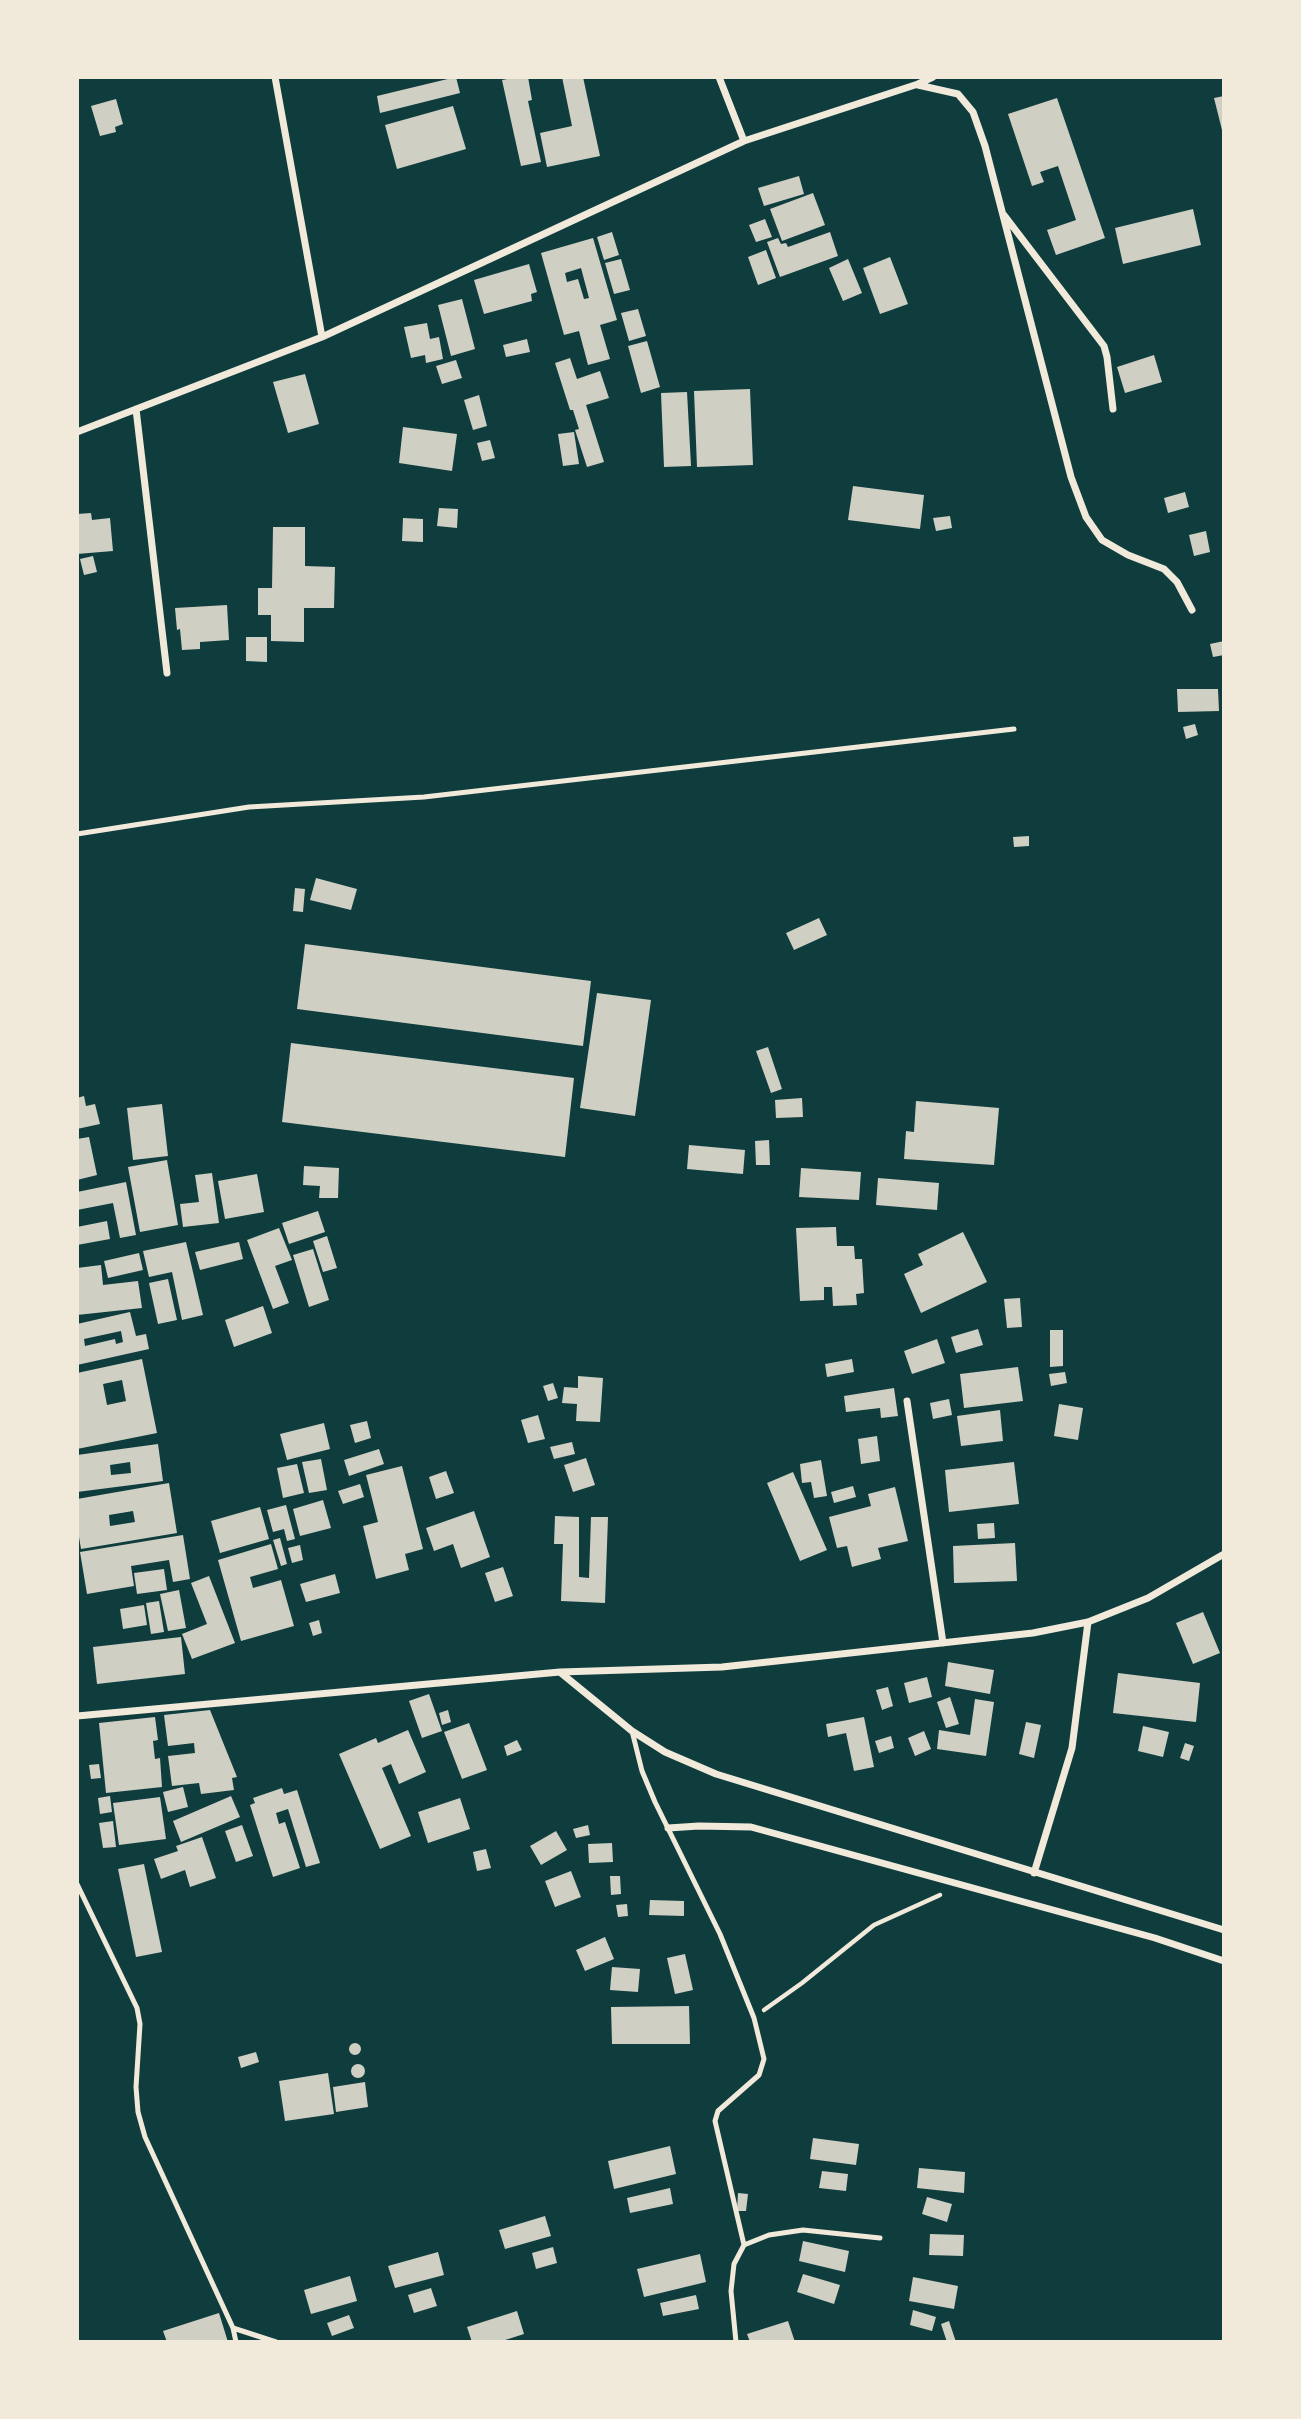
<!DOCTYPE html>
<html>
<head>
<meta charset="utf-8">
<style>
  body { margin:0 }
  #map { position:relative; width:1301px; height:2419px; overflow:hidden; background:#0f3d3e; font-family:"Open Sans",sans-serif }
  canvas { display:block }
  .frame { position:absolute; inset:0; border:79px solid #f1e9da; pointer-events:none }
</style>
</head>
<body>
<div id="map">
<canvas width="1301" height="2419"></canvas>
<div class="frame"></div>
</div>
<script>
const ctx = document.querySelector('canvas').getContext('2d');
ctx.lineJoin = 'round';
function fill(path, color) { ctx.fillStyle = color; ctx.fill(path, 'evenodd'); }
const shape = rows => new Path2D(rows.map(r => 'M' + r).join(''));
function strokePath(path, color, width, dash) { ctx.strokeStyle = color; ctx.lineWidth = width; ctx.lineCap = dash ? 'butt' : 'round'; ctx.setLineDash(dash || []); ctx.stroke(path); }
fill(shape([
  [456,77,460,93,380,113,377,96],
  [518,77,528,77,532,100,528,101,541,162,521,166,502,80],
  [562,77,583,77,600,156,547,167,540,133,572,126],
  [1224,96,1224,130,1222,130,1214,98],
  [1057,98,1105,238,1056,255,1047,230,1076,220,1058,166,1040,172,1044,182,1032,186,1008,114],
  [116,99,123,124,115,127,116,132,100,136,91,106],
  [453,106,466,149,397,169,385,125],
  [799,176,804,194,764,206,758,188],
  [813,193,825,225,782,241,770,209],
  [1193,209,1201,245,1123,264,1115,228],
  [765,219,772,237,756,242,749,225],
  [612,232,619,255,604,260,597,237],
  [830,232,838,256,780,277,767,242,778,238,781,244,786,243,788,247],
  [593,238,617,320,600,325,610,359,588,365,579,331,564,335,541,253],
  [581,268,589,298,584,299,578,279,567,282,565,273],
  [766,250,776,278,758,285,748,257],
  [890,257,908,304,880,314,863,268],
  [621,259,630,290,614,294,605,263],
  [848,259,862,293,843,301,829,268],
  [529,264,537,292,531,294,532,301,484,314,474,280],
  [462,299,475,349,451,356,438,305],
  [638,309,646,336,629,341,621,313],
  [427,323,430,339,439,337,443,359,426,363,425,355,411,358,404,327],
  [527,339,530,352,506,357,503,345],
  [647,341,660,387,641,393,628,346],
  [1154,355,1162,382,1125,393,1117,367],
  [570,358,577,379,600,371,609,398,586,405,604,462,587,467,575,430,579,429,573,410,570,410,555,363],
  [456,360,462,378,442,384,436,366],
  [305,374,319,424,288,433,273,382],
  [750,389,753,465,697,467,694,391],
  [687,392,691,466,664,467,661,393],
  [479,395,487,426,473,430,464,400],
  [403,427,457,434,452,471,399,463],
  [574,432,579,464,563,466,558,434],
  [490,440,495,458,482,461,477,443],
  [853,486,924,495,920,529,848,520],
  [1185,492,1189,507,1168,513,1164,498],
  [439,508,458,509,457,528,437,526],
  [91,513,92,520,110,518,113,551,77,554,77,514],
  [950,516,952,528,936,531,933,518],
  [403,518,423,519,423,542,402,541],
  [273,527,305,527,305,566,335,567,334,608,304,608,304,642,271,641,271,615,258,615,258,588,272,588],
  [1206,531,1210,552,1194,556,1189,535],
  [93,556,97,572,84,575,80,559],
  [227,605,229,640,200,642,200,649,182,650,180,629,177,630,175,608],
  [246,637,267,637,267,662,246,661],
  [1224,641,1224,655,1213,657,1210,644],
  [1177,689,1218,689,1219,711,1178,712],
  [1195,724,1198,735,1186,739,1183,727],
  [1029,836,1029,846,1014,847,1013,837],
  [316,878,357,889,351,910,310,900],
  [295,888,305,889,303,912,293,911],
  [819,918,827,935,794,950,786,933],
  [305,944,591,981,583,1046,297,1009],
  [597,993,651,1000,635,1116,580,1108],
  [291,1043,574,1078,565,1157,282,1122],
  [768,1047,782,1089,771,1093,756,1051],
  [84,1096,86,1106,95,1104,100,1124,77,1129,77,1098],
  [802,1098,803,1117,776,1118,775,1100],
  [916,1101,999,1108,994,1165,904,1159,906,1131,914,1132],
  [162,1104,168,1156,133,1160,127,1108],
  [89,1137,97,1175,77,1180,77,1139],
  [769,1140,770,1165,756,1165,755,1141],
  [689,1145,745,1150,743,1174,687,1169],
  [167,1160,178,1225,140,1232,128,1167],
  [304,1166,339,1168,338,1198,319,1198,320,1186,303,1185],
  [801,1168,861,1172,859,1200,799,1197],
  [212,1173,219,1223,183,1227,180,1204,199,1202,195,1175],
  [257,1174,264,1212,225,1219,218,1181],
  [878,1178,939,1183,937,1210,876,1205],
  [126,1182,136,1235,120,1238,113,1203,77,1210,77,1192],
  [318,1211,325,1232,289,1244,282,1223],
  [107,1221,110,1239,77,1245,77,1227],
  [836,1227,837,1246,854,1246,855,1259,862,1259,864,1293,856,1294,857,1305,833,1306,832,1287,824,1287,824,1300,800,1301,796,1228],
  [279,1228,292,1260,275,1266,289,1303,273,1309,247,1240],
  [963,1232,987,1282,921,1313,904,1274,923,1265,918,1254],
  [327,1236,337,1268,323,1272,313,1241],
  [186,1242,203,1315,182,1320,172,1272,149,1277,143,1251],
  [239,1242,243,1259,200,1270,195,1252],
  [313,1249,329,1300,309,1307,293,1255],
  [139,1253,143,1270,108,1278,104,1261],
  [101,1265,103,1285,138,1281,142,1308,77,1315,77,1268],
  [168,1279,177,1320,158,1324,149,1283],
  [1020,1298,1022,1327,1007,1328,1004,1299],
  [263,1306,272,1333,234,1347,225,1320],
  [130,1312,136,1336,146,1334,149,1349,77,1365,77,1324],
  [121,1331,123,1342,116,1344,115,1339,85,1346,84,1339],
  [978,1329,983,1345,956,1353,951,1337],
  [1050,1330,1063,1330,1063,1366,1050,1367],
  [937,1339,945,1363,912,1374,904,1351],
  [142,1359,157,1433,77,1449,77,1373],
  [122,1380,126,1401,107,1405,103,1384],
  [852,1359,854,1372,827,1377,825,1364],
  [1018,1367,1023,1401,964,1408,960,1374],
  [1065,1372,1067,1383,1051,1386,1049,1374],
  [578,1376,603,1378,600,1422,576,1421,577,1404,562,1403,564,1387,578,1388],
  [553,1383,558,1398,548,1401,543,1386],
  [894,1388,898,1416,881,1418,880,1408,846,1412,844,1396],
  [949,1399,952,1415,933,1419,930,1403],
  [1059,1404,1083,1408,1078,1440,1054,1436],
  [1000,1410,1003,1441,961,1446,957,1416],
  [538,1415,545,1439,528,1443,521,1420],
  [367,1421,371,1438,355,1443,350,1425],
  [324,1423,330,1449,287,1460,280,1434],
  [877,1436,880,1461,861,1464,858,1439],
  [572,1442,575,1454,554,1459,550,1447],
  [158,1444,163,1481,77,1492,77,1455],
  [130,1462,131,1473,111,1475,110,1465],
  [379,1449,384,1464,349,1476,344,1460],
  [586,1458,595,1485,573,1492,564,1465],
  [321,1459,327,1490,309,1493,302,1462],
  [821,1460,827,1496,814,1498,811,1482,802,1483,800,1464],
  [1014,1462,1019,1504,949,1512,945,1470],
  [297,1464,304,1493,283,1498,277,1468],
  [402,1466,423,1549,405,1554,409,1570,376,1579,363,1526,378,1522,366,1475],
  [446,1471,454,1493,436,1499,429,1477],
  [793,1472,827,1550,800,1561,767,1483],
  [169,1483,177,1533,81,1549,77,1525,77,1499],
  [133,1511,135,1522,110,1526,109,1515],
  [360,1484,364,1497,343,1504,338,1491],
  [853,1486,856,1497,834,1503,831,1492],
  [895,1487,908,1541,878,1548,881,1559,852,1567,847,1546,837,1548,829,1517,871,1506,868,1494],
  [323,1500,331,1528,300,1536,293,1509],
  [286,1505,295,1539,287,1541,284,1529,273,1532,267,1510],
  [260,1507,269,1539,220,1553,211,1521],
  [474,1511,490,1557,461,1568,453,1544,434,1551,426,1528],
  [555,1516,579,1517,579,1577,589,1578,591,1517,608,1517,605,1603,561,1601,563,1544,554,1544],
  [994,1523,995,1538,978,1539,977,1524],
  [183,1535,190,1579,173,1582,169,1560,131,1566,134,1586,87,1594,80,1552],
  [280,1538,287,1564,281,1566,273,1540],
  [1015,1543,1017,1581,954,1583,953,1546],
  [271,1544,278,1569,250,1577,253,1588,281,1580,294,1626,241,1641,218,1560],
  [300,1545,303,1560,292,1563,288,1548],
  [503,1567,513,1596,495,1602,485,1573],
  [164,1569,167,1590,137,1594,134,1573],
  [335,1574,340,1593,306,1602,300,1584],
  [209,1576,235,1643,192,1659,182,1634,207,1624,191,1583],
  [179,1590,186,1628,168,1631,160,1594],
  [159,1601,164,1632,151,1634,146,1603],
  [144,1605,147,1625,123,1629,120,1609],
  [1203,1612,1220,1653,1193,1664,1176,1623],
  [319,1620,322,1633,313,1636,309,1623],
  [181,1637,185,1674,97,1684,93,1647],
  [948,1662,994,1670,990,1694,945,1686],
  [1118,1673,1200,1683,1196,1722,1113,1713],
  [927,1677,932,1697,909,1703,904,1683],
  [888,1687,893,1706,882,1710,876,1690],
  [429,1694,442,1731,422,1738,409,1701],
  [950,1697,959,1724,946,1728,937,1702],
  [975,1699,994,1702,986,1756,937,1749,939,1730,970,1735],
  [210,1710,237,1777,232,1778,234,1790,201,1794,199,1783,172,1786,168,1756,195,1753,194,1743,168,1746,164,1715],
  [448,1710,451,1722,442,1725,439,1713],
  [155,1717,158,1740,153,1741,155,1759,160,1758,162,1787,106,1793,99,1723],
  [864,1717,874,1767,854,1771,846,1733,828,1737,826,1724],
  [1026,1722,1041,1725,1034,1758,1019,1754],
  [469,1723,487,1770,462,1779,444,1732],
  [1143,1726,1169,1732,1163,1757,1138,1751],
  [408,1730,426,1772,399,1784,391,1764,382,1768,411,1836,380,1849,339,1754,376,1738,378,1743],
  [924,1731,931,1749,915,1756,908,1738],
  [891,1736,894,1748,879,1753,875,1741],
  [517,1740,522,1750,507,1756,504,1746],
  [1185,1743,1194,1746,1189,1761,1180,1758],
  [99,1764,101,1778,91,1779,89,1765],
  [183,1787,188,1807,168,1812,163,1792],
  [282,1788,284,1794,297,1790,320,1863,306,1867,288,1809,276,1813,279,1824,285,1822,300,1868,273,1877,250,1805,255,1803,253,1798],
  [110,1796,112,1812,100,1814,98,1798],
  [231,1796,240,1817,181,1842,173,1821],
  [160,1797,166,1839,119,1845,113,1803],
  [460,1798,470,1829,428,1843,418,1812],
  [113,1821,116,1847,103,1848,99,1823],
  [242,1825,253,1856,236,1862,225,1831],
  [588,1825,590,1835,576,1838,573,1829],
  [556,1831,567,1850,541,1865,530,1846],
  [202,1837,216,1878,190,1887,185,1870,161,1879,154,1859,178,1851,176,1846],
  [612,1843,613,1862,589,1863,588,1844],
  [486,1849,491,1868,477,1871,473,1852],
  [144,1864,162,1952,136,1957,118,1869],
  [571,1871,581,1897,555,1907,545,1881],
  [610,1876,620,1876,621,1894,611,1895],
  [650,1900,684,1901,684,1916,649,1915],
  [627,1904,628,1916,618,1917,616,1905],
  [605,1937,614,1959,585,1971,576,1950],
  [685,1954,693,1990,675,1994,667,1958],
  [612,1967,640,1969,638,1992,610,1990],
  [689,2006,690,2044,612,2044,611,2007],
  '349 2049a6 6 0 1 1 12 0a6 6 0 1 1-12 0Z',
  [256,2052,259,2062,241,2068,238,2057],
  '351 2071a7 7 0 1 1 14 0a7 7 0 1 1-14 0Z',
  [328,2073,334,2114,285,2121,279,2081],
  [365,2082,368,2107,336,2112,333,2087],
  [813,2138,859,2144,856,2165,810,2159],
  [670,2146,676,2174,614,2189,608,2161],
  [919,2168,965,2172,964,2193,917,2188],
  [822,2171,848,2174,846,2191,819,2188],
  [670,2188,673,2204,630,2213,627,2198],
  [738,2193,748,2194,746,2211,737,2211],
  [927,2197,952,2204,947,2222,922,2214],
  [545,2216,551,2236,505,2249,499,2230],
  [930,2234,964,2235,963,2256,929,2255],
  [803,2241,849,2251,845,2272,799,2261],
  [553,2247,557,2263,536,2269,532,2253],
  [438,2252,444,2275,395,2288,388,2266],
  [700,2254,706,2282,644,2297,637,2269],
  [803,2274,840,2285,834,2304,797,2292],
  [350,2276,357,2301,311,2314,304,2290],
  [913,2277,958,2286,954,2309,909,2301],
  [431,2288,437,2306,414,2313,408,2295],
  [696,2295,699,2309,663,2316,660,2303],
  [913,2310,936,2317,932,2331,910,2325],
  [517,2311,524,2334,499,2342,472,2342,467,2327],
  [219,2313,228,2342,167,2342,163,2331],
  [349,2315,354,2328,332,2336,327,2323],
  [788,2321,795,2342,750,2342,747,2334],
  [949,2321,956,2342,947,2342,941,2324]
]), '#cfcfc3');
strokePath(shape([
  [764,2010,802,1983,874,1925,940,1895]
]), '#f1e9da', 4.5);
strokePath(shape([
  [77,834,249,807,424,797,1014,729],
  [632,1731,642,1771,655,1802,720,1934,754,2018,764,2059,759,2075,718,2111,715,2121,744,2245],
  [77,1884,137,2008,140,2024,136,2087,138,2112,145,2137,233,2328,276,2342],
  [233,2328,236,2342],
  [736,2342,731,2291,734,2264,744,2245,769,2235,803,2230,880,2238]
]), '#f1e9da', 5);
strokePath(shape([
  [275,77,322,337],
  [719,77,744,141],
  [918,85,958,94,973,112,985,146,1071,477,1086,517,1102,540,1128,555,1164,569,1177,582,1192,610],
  [1004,215,1104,346,1107,357,1113,409],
  [136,409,167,673],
  [77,432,322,337,744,141,918,84,933,77],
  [907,1401,943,1643],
  [561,1673,632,1731,665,1752,716,1774,1224,1930],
  [77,1716,560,1672,722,1667,1033,1633,1088,1622,1148,1598,1224,1554],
  [668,1828,699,1826,751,1827,1155,1938,1224,1961],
  [1034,1873,1072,1748,1088,1622]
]), '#f1e9da', 7);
</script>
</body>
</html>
